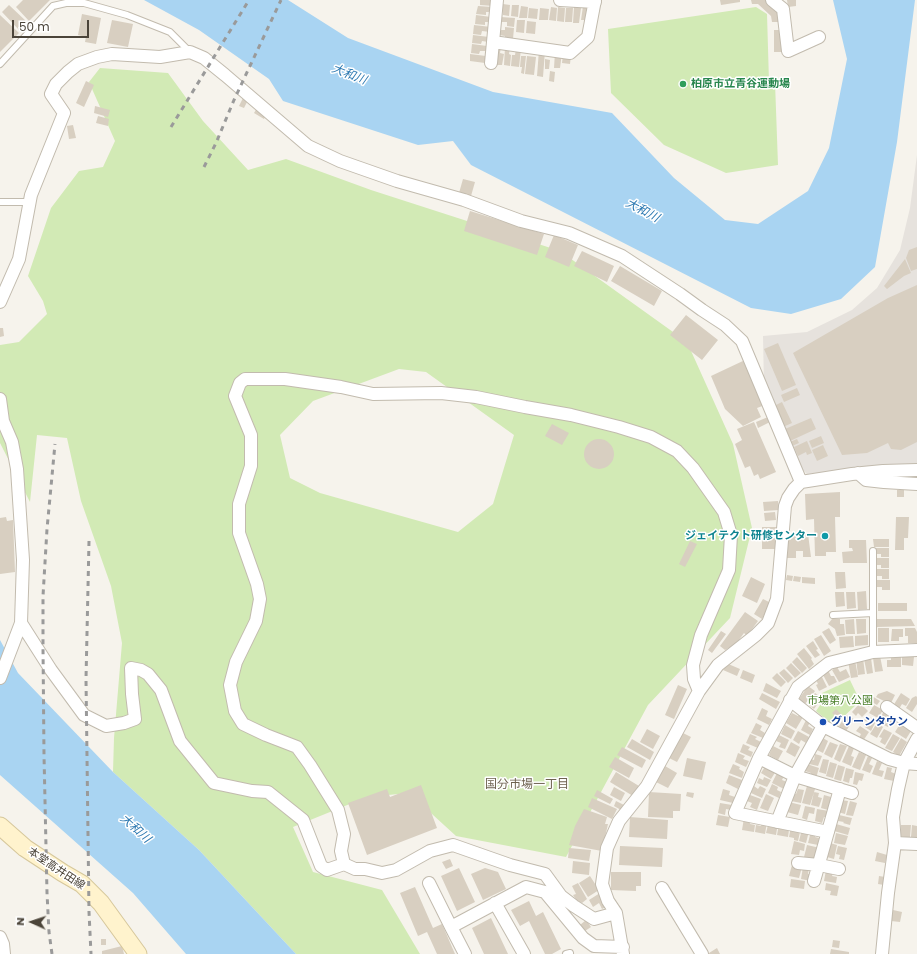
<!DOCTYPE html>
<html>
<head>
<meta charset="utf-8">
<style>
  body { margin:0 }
  #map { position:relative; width:917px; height:954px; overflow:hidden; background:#f6f3ec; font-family:Poppins,sans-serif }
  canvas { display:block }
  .north { position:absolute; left:12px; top:902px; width:40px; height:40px; -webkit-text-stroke:3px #fff; paint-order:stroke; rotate:273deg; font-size:11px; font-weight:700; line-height:16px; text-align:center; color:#4b4439 }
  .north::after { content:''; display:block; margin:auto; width:14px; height:18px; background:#4b4439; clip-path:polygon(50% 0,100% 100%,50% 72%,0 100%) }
  .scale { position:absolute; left:12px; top:20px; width:77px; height:18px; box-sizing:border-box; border:2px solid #4b4439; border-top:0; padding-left:5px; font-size:12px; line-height:14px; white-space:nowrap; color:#4b4439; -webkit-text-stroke:3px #fff; paint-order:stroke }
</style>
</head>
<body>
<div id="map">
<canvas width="917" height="954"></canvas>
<div class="north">N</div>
<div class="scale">50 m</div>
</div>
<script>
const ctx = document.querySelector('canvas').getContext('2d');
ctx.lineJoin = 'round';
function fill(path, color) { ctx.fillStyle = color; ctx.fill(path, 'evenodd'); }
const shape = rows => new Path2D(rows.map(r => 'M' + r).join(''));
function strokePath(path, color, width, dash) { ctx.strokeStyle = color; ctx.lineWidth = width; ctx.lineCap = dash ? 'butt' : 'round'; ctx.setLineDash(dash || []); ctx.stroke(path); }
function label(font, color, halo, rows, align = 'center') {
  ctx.font = font + ' Poppins,"Noto Sans JP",sans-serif'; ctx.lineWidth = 3; ctx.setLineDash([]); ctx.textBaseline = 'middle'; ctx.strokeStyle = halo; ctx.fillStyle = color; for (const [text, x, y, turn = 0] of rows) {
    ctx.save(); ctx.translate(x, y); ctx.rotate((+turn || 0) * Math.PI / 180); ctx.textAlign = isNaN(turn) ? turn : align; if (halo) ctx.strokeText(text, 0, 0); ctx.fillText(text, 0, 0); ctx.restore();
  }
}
fill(shape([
  [917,155,917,464,807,474,800,467,764,387,763,336,807,332,852,310,877,288,900,250,910,208]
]), '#e6e2dd');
fill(shape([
  [756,7,767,14,769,82,775,82,778,165,726,173,664,145,611,93,608,29],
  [100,68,168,73,203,121,248,170,286,159,371,190,560,251,687,342,733,444,752,528,730,618,648,705,566,857,456,836,409,793,367,797,293,827,313,872,382,890,420,954,296,954,199,850,113,772,114,738,122,643,111,586,81,501,67,438,37,435,30,502,0,443,0,345,19,342,47,314,43,301,28,276,51,208,79,171,103,167,115,141,89,82],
  [399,369,426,372,514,435,493,504,458,532,320,493,290,478,280,435,313,401],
  [850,680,860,701,834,726,816,711,825,698,822,693]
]), '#d2eab5');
fill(shape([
  [144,0,288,0,348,38,493,92,612,113,674,178,725,220,758,224,808,191,829,148,847,59,833,0,915,0,897,142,875,267,841,299,791,314,751,308,471,165,453,141,418,145,283,101,269,79,199,30],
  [0,640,18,673,113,772,199,850,296,954,186,954,133,893,0,775]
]), '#a9d4f2');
fill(shape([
  [23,0,50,0,29,21,16,7],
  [480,0,494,0,494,6,480,5],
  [720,0,740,0,740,2,721,5],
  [751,0,766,0,779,10,780,22,772,22,771,16,758,4,752,4],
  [787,0,796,0,796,6,788,7],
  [503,4,510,5,509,16,503,15],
  [9,5,27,22,19,30,2,12],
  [512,5,519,5,518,17,511,16],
  [478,6,492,7,492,12,486,12,486,15,476,14],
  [521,6,528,7,527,18,519,18],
  [583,6,589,6,587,20,581,20],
  [551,7,557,8,556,21,549,20],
  [558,7,565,8,564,22,557,21],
  [574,7,581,8,579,23,573,23],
  [529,8,538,9,537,19,528,18],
  [540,8,549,9,548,20,539,20],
  [566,8,573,8,572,22,565,22],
  [82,14,101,18,96,44,85,42,86,37,78,35],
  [0,15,19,33,0,52],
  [476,15,491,17,491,22,485,22,485,25,475,24],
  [501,17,515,18,514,27,507,26,507,22,501,22],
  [112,20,133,24,128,47,107,43],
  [517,20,525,20,524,33,516,32],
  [527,21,536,22,535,34,526,33],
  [474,25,491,27,490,32,482,31,481,35,473,34],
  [505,27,514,28,513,39,505,38,505,36,499,35,499,30,505,30],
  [774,30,781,30,781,52,774,52],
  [473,35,489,37,488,42,482,41,481,44,472,43],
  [472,44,487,46,487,51,480,51,479,54,471,53],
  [497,47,501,47,500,53,504,54,502,65,495,65],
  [505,47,510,48,509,54,511,55,510,66,504,65],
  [516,49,521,49,519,67,511,66,512,55,515,55],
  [539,50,545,51,543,77,537,76],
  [555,52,562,53,560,68,554,68],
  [470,54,486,56,485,63,470,61],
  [563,54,571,55,570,64,562,63],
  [521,56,526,56,524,74,521,73,522,67,520,67],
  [527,56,536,57,534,75,525,74],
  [545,59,550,60,549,69,545,69],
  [550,71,555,72,554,82,549,81],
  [86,81,94,85,84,107,76,103],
  [243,98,248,100,244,108,239,106],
  [95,106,110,110,108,117,94,113],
  [257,108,267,114,264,119,254,113],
  [98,116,109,119,108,126,96,123],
  [73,125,76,138,69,139,67,126],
  [463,179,475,182,471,196,459,193],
  [470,211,544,234,537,255,464,231],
  [554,235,578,245,569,267,545,257],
  [917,247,917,269,911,271,906,258,909,250],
  [582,251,614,266,607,282,574,266],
  [905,259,911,273,904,276,887,289,884,286],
  [620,266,662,291,654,306,611,281],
  [917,285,917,442,901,450,891,449,888,443,867,453,842,455,793,353,888,298],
  [686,315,718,340,702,360,670,335],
  [0,328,3,328,4,336,0,337],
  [778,343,796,385,782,391,764,349],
  [745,360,765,405,757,408,761,417,743,426,725,409,711,376],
  [797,388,800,395,784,402,781,395],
  [782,402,792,423,783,427,774,406],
  [768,417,770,422,758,428,756,422],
  [811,418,816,429,790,441,785,429],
  [754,422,776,472,760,479,758,474,754,476,750,466,745,468,735,444,742,440,737,429],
  [552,424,569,433,562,445,545,436],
  [821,436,824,443,812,448,809,441],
  '584 454a15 15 0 1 1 30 0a15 15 0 1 1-30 0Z',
  [797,439,799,443,792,446,790,442],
  [807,441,812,453,807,455,806,452,798,456,794,447],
  [823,445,828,456,817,461,812,450],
  [897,490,904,490,904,497,897,497],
  [840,492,840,517,835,517,836,552,826,552,826,556,815,556,814,519,806,520,805,494],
  [778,501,779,510,764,511,763,502],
  [775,512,776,520,765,521,764,513],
  [6,517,7,521,13,520,15,572,0,574,0,518],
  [896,517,909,517,908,538,904,538,904,550,895,550],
  [762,527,778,527,778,536,762,536],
  [785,534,808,534,811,557,803,557,803,551,796,551,796,558,786,558],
  [762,538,777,538,777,549,762,549],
  [873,539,889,539,889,547,874,547],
  [849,540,866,540,867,563,843,563,842,552,853,551,852,548,849,548],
  [690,541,697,544,685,567,679,564],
  [875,548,889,548,889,557,881,557,881,554,875,554],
  [875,558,889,558,889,568,881,568,881,565,875,565],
  [877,569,889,569,889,579,882,579,882,576,877,576],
  [835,572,845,572,846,588,836,589],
  [787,575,793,576,792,581,786,580],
  [794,576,801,577,800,582,793,581],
  [751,577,765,584,757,603,742,596],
  [802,577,815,578,815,584,802,583],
  [876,580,890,580,890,590,882,590,882,587,876,587],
  [866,591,867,609,858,610,857,592],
  [835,592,844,592,845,606,836,607],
  [846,592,855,592,856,608,847,609],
  [763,599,771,603,762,619,754,614],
  [878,603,907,603,907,611,878,611],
  [745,612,758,621,747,636,744,633,736,644,725,650,720,646],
  [832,619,840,619,840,624,844,624,845,635,837,636,835,629,828,624],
  [854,619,855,634,846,634,845,620],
  [856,619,866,619,866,633,857,634],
  [877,619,911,619,915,626,877,627],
  [829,628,836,640,830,644,822,632],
  [878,628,889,628,889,642,878,642],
  [905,628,915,628,917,632,917,643,908,643,908,636,905,636],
  [892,629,903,629,903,637,899,637,899,641,891,641],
  [721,631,726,634,712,653,708,650],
  [821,635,831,651,824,656,814,639],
  [868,635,868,645,855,646,855,636],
  [853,636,854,647,840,648,839,637],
  [813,641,818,649,816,650,820,655,815,658,806,646],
  [804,648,812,658,811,659,814,664,809,669,797,654],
  [891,654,901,654,901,667,887,667,887,660,891,660],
  [902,654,910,654,910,657,914,657,913,666,902,665],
  [880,656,883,671,875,672,873,658],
  [797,657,807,668,802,673,792,662],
  [863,658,865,674,858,675,856,659],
  [871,658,873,673,867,674,864,659],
  [855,660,858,677,851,678,848,661],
  [726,663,740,669,737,676,723,670],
  [791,663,801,673,795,678,786,668],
  [837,667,840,672,846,669,850,677,839,682,832,670],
  [784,669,793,678,788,683,779,673],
  [743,670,755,675,752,683,740,678],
  [828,670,831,676,834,676,837,682,829,686,822,673],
  [777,673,786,682,781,687,772,678],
  [821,675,827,687,819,691,816,685,818,684,815,678],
  [766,683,781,691,777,698,763,691],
  [678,685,687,689,674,719,665,715],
  [808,686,815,691,805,704,799,699],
  [887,691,895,695,891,703,888,703,876,697,878,694],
  [762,693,780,702,776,709,759,699],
  [815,693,822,698,814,709,809,705,812,701,810,700],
  [901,693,910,699,906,706,902,704,899,709,893,706],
  [872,696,880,701,877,705,872,702,869,707,861,702,864,698],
  [916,696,917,697,917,704,912,712,906,708,912,698],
  [860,703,868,711,862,717,858,713,856,716,852,712],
  [874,705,883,710,878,718,869,713],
  [762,708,768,711,766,716,772,719,769,725,757,719],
  [836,709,843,716,839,720,832,713],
  [884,711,888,714,887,716,893,720,888,727,878,722],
  [792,713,798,716,799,715,803,717,796,729,786,723],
  [846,715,854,719,846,731,839,726],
  [866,715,876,721,871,731,865,727,868,722,864,720],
  [806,720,810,722,808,726,813,729,810,735,801,730],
  [756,723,762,726,760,730,765,733,763,738,751,733],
  [877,723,883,727,877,738,870,734],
  [900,724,911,731,906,739,895,732],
  [785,725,795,731,791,739,781,734],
  [860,726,869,732,863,741,859,738,861,734,856,731],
  [647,729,660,736,653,749,640,742],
  [884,729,892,733,885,745,880,742,882,738,879,737],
  [798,731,809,737,806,743,801,740,799,744,793,740],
  [683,733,691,737,677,762,669,758],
  [750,734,757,737,755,739,761,742,758,748,746,743],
  [893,734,900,738,892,751,885,748],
  [779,735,789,740,785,749,779,747,781,743,776,741],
  [821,737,828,741,823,753,815,749],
  [901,738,907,742,899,756,893,752],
  [632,739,654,752,650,760,627,747],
  [791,742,800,747,795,757,786,752],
  [830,742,838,745,832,758,824,754],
  [743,744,750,747,748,750,753,752,751,757,740,752],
  [840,744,847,746,840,762,834,759],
  [773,746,783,751,778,760,769,755],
  [849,746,854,748,851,756,854,757,851,766,842,762],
  [622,747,646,760,642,768,617,755],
  [859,752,866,755,860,770,852,767],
  [738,753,745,756,743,759,749,761,746,767,735,762],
  [815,754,822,756,818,766,809,764,810,759,814,760],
  [868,756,872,758,869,764,873,766,870,773,862,770],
  [615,757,634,768,629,778,609,767],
  [687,758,706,762,702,780,683,776],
  [823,759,829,760,826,774,819,772],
  [877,761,882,763,879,770,884,771,882,777,872,774],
  [830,762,837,764,833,778,826,776],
  [733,764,740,767,739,769,744,772,742,778,729,773],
  [807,764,819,768,816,778,810,776,811,773,805,771],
  [766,765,776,771,771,779,761,773],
  [838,765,845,767,841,781,834,779],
  [665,766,677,773,668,788,656,782],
  [887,767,892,768,891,772,896,774,894,781,884,779],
  [846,768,854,770,852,778,850,778,849,783,843,781],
  [616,772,639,786,633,796,610,782],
  [855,772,864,774,862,781,859,780,857,785,853,784],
  [777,773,784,776,782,780,787,782,784,789,772,783],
  [729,775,742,780,738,789,726,783],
  [764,777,771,780,767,787,757,783,759,778,763,780],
  [772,784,778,787,777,790,781,792,779,798,768,793],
  [421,785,437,828,367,855,348,803,387,789,390,797],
  [754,786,758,789,760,786,766,789,762,798,751,793],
  [807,786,815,789,810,805,802,803],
  [614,787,625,793,621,801,610,795],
  [723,789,730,791,729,795,735,797,733,803,720,800],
  [798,789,804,790,801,803,791,801,793,794,796,794],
  [597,790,613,799,610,804,594,796],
  [649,792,681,794,680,811,673,811,673,818,648,817],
  [687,792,694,793,693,798,686,796],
  [814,792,819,793,818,797,822,798,819,807,811,805],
  [766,794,774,798,768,811,760,808],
  [750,795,761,799,757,810,750,807,752,803,747,801],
  [824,795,831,797,828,810,821,808],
  [592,798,617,809,612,819,588,807],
  [841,800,848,801,845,814,838,812],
  [616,801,624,805,621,810,614,806],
  [850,801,857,803,853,816,846,815],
  [789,802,801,805,798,815,787,812],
  [720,803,732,805,731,810,726,809,725,815,718,813],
  [805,806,815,808,814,814,809,813,807,820,802,818],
  [584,809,607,817,605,824,608,824,602,851,569,845,575,826],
  [817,809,829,811,827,817,824,817,822,823,815,821],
  [718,815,730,817,728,827,716,825],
  [839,815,852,818,850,825,843,823,844,822,838,821],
  [630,817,668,820,667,839,629,837],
  [744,818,751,820,750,824,755,825,754,832,742,830],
  [762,821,767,822,765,834,755,832,756,825,761,826],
  [769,821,775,823,774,828,777,829,776,835,766,833],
  [779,824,789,830,788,837,777,835],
  [836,824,850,828,848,835,834,831],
  [901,825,911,825,910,837,901,837],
  [912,825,917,826,917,838,911,837],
  [791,826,800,832,798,841,794,840,794,838,789,837],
  [802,829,809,831,806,843,799,841],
  [811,831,816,832,815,837,819,838,818,845,808,843],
  [836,833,848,836,845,845,834,843],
  [794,841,805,844,804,851,800,850,799,855,791,854],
  [830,843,837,845,834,859,827,857],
  [807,845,820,848,817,860,804,857],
  [620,846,663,848,662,867,619,865],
  [838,846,847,848,844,860,839,859,840,855,836,854],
  [569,848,591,850,589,861,568,858],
  [877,852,887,855,885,863,875,861],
  [450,859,453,866,446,869,442,862],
  [573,861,590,863,589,875,572,873],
  [792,865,802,867,799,878,789,876],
  [803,867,809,868,808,874,813,875,811,881,801,879],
  [459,868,475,902,457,911,441,876],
  [485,868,498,872,506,889,483,900,471,874],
  [826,870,833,872,832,876,837,877,836,883,824,881],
  [611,872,641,872,641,886,636,886,636,891,611,890],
  [590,876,599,890,588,897,579,883],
  [879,876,885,877,884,885,878,884],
  [791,879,805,881,804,889,790,887],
  [578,883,587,899,582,903,577,901,573,895,576,894,572,886],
  [826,883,839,886,837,896,830,895,831,891,825,890],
  [415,887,433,928,442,924,455,954,437,954,427,932,418,936,400,893],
  [600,893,608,906,602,909,599,903,593,907,589,900],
  [529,901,536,916,543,912,561,949,552,954,545,954,529,921,520,926,511,910],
  [893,910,902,912,900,922,891,921],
  [491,918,508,954,484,954,472,928],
  [586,920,591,927,585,931,580,925],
  [101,939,106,939,106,945,101,945],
  [833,940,840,941,839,948,832,947],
  [122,946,124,954,102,954,102,951],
  [717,948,720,954,709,954,709,953],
  [831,949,849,952,849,954,830,954]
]), '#d8cfc1');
const lane = shape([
  [0,64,53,6,66,3,84,3,127,15,170,32,189,51],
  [0,202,30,202],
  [873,551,873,652],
  [833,615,873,613],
  [566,954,570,953]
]);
const street = shape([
  [560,0,595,2],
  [772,0,783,9,788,51,819,37],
  [493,42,570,53,588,37,595,0],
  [491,63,497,0],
  [0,302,19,259,31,195,64,113,51,94,56,84,68,72,78,64,97,57,112,54,160,57,190,52,204,58,225,75,308,146,340,161,397,181,464,200,521,221,569,233,622,256,680,294,702,310,725,325,742,341,801,482],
  [0,399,3,421,12,442,17,469,23,560,21,623,0,678],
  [858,473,866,480,884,482,917,484],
  [21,623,51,670,84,715,106,726,124,723,135,719,132,694,131,668,141,670,148,674,161,690,180,741,214,783,252,791,268,792,303,820,321,866,327,870,344,864],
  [790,700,823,726,889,759,904,763,917,764],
  [887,707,917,728],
  [759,758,795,776,852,793],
  [777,822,795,776,823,726],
  [828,832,735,813,759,758,798,687,829,663,873,652,917,650],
  [895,843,917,844],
  [798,863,819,865,839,869],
  [814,881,840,789],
  [429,883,451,927,465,954],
  [662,888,702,954],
  [495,903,524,954],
  [616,913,594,919,574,906,561,896,545,874,510,865,453,845,430,851,396,870,382,873,365,869,355,869,344,864,341,851,344,834,338,810,310,765,297,747,266,735,243,724,235,711,230,685,236,662,256,621,260,599,257,584,239,533,239,504,251,466,251,435,235,396,240,383,245,379,285,379,341,387,373,394,441,393,476,397,525,407,571,415,619,427,651,437,677,451,693,468,724,512,731,535,729,570,701,635,693,665,694,679,699,691],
  [451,927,526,887,545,892,583,938,594,946,623,947],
  [0,937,3,944,4,954],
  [623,954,616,913,608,901,602,884,607,848,619,821,647,786,699,691,718,665,756,635,768,623,777,599,785,506,788,498,794,489,801,482,852,474,883,471,917,470],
  [882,954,888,893,895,843,893,817,898,789,904,763,917,739]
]);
const secondary = shape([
  [0,826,25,848,63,873,82,884,101,903,138,954]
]);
strokePath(lane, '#c2bbae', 8);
strokePath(street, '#c2bbae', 14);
strokePath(secondary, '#d6c79b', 19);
strokePath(lane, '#fff', 6);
strokePath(street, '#fff', 12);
strokePath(secondary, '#fff3cd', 17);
strokePath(shape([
  [171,127,249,0],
  [204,167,216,143,234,100,281,0],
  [89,541,86,679,89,912,91,954],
  [52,954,49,932,47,893,44,755,43,647,43,596,47,529,55,444]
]), '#9a9a9a', 3, [5, 5]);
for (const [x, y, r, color] of [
  [683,84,4,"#2e9e5b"],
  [825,536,4,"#0f9aa8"],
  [823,722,4,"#1a4fb4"]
]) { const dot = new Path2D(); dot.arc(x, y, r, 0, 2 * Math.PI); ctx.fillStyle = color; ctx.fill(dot); strokePath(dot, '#fff', 1.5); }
label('bold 11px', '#27864d', '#fff', [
  ["柏原市立青谷運動場",691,84]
], 'left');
label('bold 11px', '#0d838f', '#fff', [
  ["ジェイテクト研修センター",817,536]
], 'right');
label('11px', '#4a7f2a', '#fff', [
  ["市場第八公園",840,701]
]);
label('bold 11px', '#164399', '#fff', [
  ["グリーンタウン",831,722]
], 'left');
label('11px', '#4b4439', '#fff', [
  ["本堂高井田線",56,869,34]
]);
label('italic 12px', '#2e7ab2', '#fff', [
  ["大和川",349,75,21],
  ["大和川",642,211,28],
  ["大和川",135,829,42]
]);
label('12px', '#6e6250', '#fff', [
  ["国分市場一丁目",527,785]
]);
</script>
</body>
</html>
